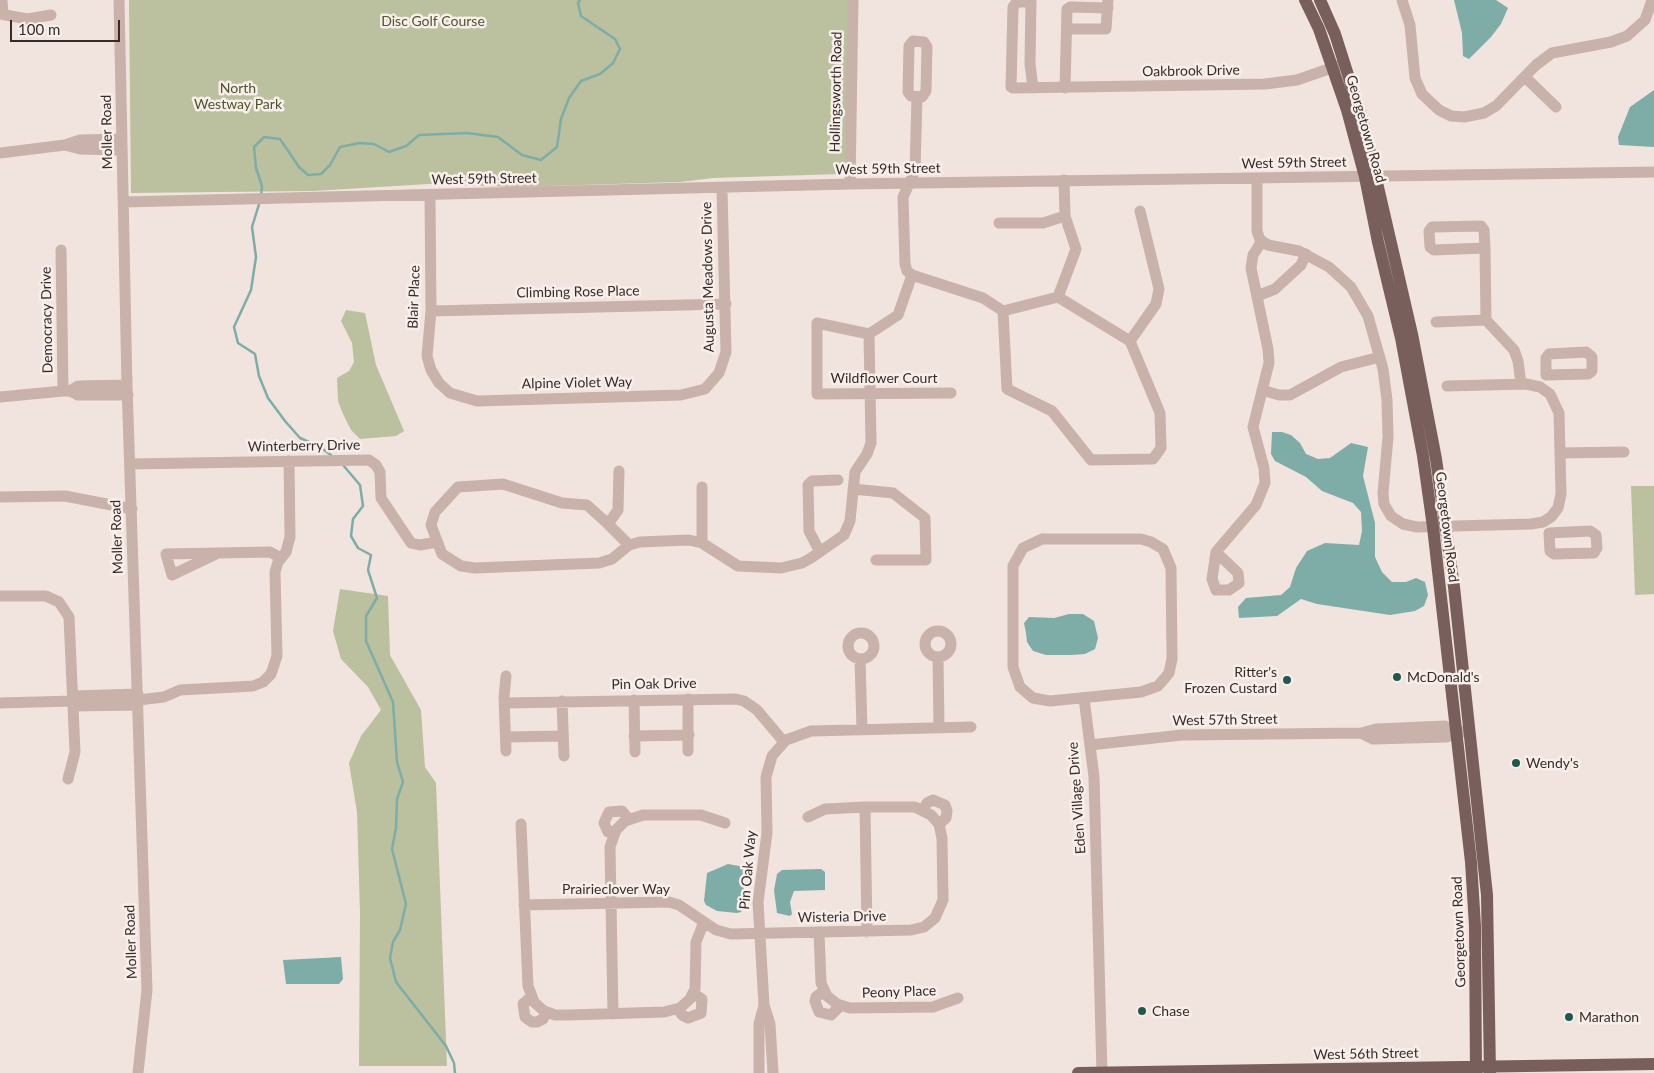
<!DOCTYPE html>
<html>
<head>
<meta charset="utf-8">
<style>
  body { margin:0 }
  #map { position:relative; width:1654px; height:1073px; overflow:hidden; background:#f1e4de; font-family:Lato,sans-serif }
  canvas { display:block }
  .scale { position:absolute; left:10px; top:20px; width:110px; height:22px; box-sizing:border-box; border:2px solid #372b29; border-top:0; padding-left:6px; font-size:15px; line-height:18px; white-space:nowrap; color:#372b29; -webkit-text-stroke:4px #f9efea; paint-order:stroke }
</style>
</head>
<body>
<div id="map">
<canvas width="1654" height="1073"></canvas>
<div class="scale">100 m</div>
</div>
<script>
const ctx = document.querySelector('canvas').getContext('2d');
ctx.lineJoin = 'round';
function fill(path, color) { ctx.fillStyle = color; ctx.fill(path, 'evenodd'); }
const shape = rows => new Path2D(rows.map(r => 'M' + r).join(''));
function strokePath(path, color, width, dash) { ctx.strokeStyle = color; ctx.lineWidth = width; ctx.lineCap = dash ? 'butt' : 'round'; ctx.setLineDash(dash || []); ctx.stroke(path); }
function label(font, color, halo, rows, align = 'center') {
  ctx.font = font + ' Lato,sans-serif'; ctx.lineWidth = 5; ctx.setLineDash([]); ctx.textBaseline = 'middle'; ctx.strokeStyle = halo; ctx.fillStyle = color; for (const [text, x, y, turn = 0] of rows) {
    ctx.save(); ctx.translate(x, y); ctx.rotate((+turn || 0) * Math.PI / 180); ctx.textAlign = isNaN(turn) ? turn : align; if (halo) ctx.strokeText(text, 0, 0); ctx.fillText(text, 0, 0); ctx.restore();
  }
}
fill(shape([
  [129,0,849,0,845,170,840,174,713,178,680,182,514,187,429,184,313,191,131,193],
  [346,310,365,313,376,365,404,431,396,436,360,439,351,430,343,414,338,401,337,378,349,371,354,362,352,343,341,321],
  [1631,486,1654,486,1654,594,1635,595],
  [340,589,388,596,390,655,421,710,425,767,436,783,447,1066,359,1066,360,913,357,812,349,763,361,736,381,710,368,687,341,659,333,631]
]), '#bbc09e');
fill(shape([
  [1454,0,1496,0,1508,8,1501,24,1491,37,1469,59,1463,56,1462,33],
  [1654,90,1654,147,1619,145,1618,137,1630,107],
  [1272,432,1282,432,1291,435,1300,443,1306,454,1318,459,1330,458,1351,443,1368,447,1363,476,1375,523,1375,557,1382,572,1392,582,1406,582,1416,578,1425,582,1428,595,1424,606,1415,611,1390,615,1317,604,1301,599,1277,616,1239,618,1238,607,1246,598,1281,595,1290,587,1296,568,1307,551,1325,543,1359,545,1362,531,1361,512,1353,503,1322,491,1306,477,1275,461,1271,454],
  [1069,614,1083,614,1094,621,1098,638,1095,649,1085,654,1071,655,1046,655,1033,651,1027,642,1026,633,1024,623,1029,617,1054,618],
  [728,864,745,867,743,908,741,912,737,913,717,911,706,905,704,901,707,873],
  [821,869,825,872,825,890,794,891,790,902,792,914,790,916,777,913,774,890,777,874,782,870],
  [341,957,343,979,339,984,286,984,283,960]
]), '#7eada7');
strokePath(shape([
  [261,196,262,186,256,168,254,147,264,137,280,139,299,167,308,175,321,174,330,165,340,147,359,143,374,144,389,152,406,146,419,135,467,133,498,137,522,155,541,160,557,147,561,119,569,98,581,81,600,74,613,63,620,49,615,39,581,16,578,3,580,0],
  [260,201,252,227,256,257,251,290,234,327,238,343,255,354,259,376,268,398,285,421,300,438,320,447,331,455],
  [343,465,360,485,363,506,353,519,351,536,358,548,371,555,368,570,377,598,366,616,366,641,393,702,397,762,403,782,397,799,396,828,392,849,406,904,400,930,393,942,390,958,396,982,446,1046,454,1063,455,1073]
]), '#7eada7', 2.5);
strokePath(shape([
  [2,0,3,14],
  [119,0,127,385,147,990,138,1073],
  [1031,0,1030,64,1033,88],
  [1402,0,1410,25,1415,78,1422,94,1439,110,1451,116,1464,117,1484,113,1496,106,1536,65,1552,53,1611,42,1627,36,1645,20,1652,0],
  [1031,2,1017,2,1013,7,1011,87,1013,88,1265,84,1297,80,1340,65],
  [0,14,27,19,51,15],
  [1067,29,1106,29,1108,0],
  [913,41,924,42,927,47,926,91,922,97,911,96,908,92,909,46,913,41],
  [1525,77,1556,107],
  [1065,88,1067,9,1070,7,1108,8],
  [917,97,915,171,903,197,905,264,907,271,912,275,983,298,1003,311,1058,297],
  [65,145,80,149,122,150],
  [0,153,65,145,80,140,122,139],
  [1257,178,1257,231,1260,240,1268,245,1299,251,1329,267,1351,287,1368,316,1383,369,1387,400,1388,437,1383,493,1384,504,1391,516,1403,524,1417,527,1531,524,1543,522,1551,517,1558,508,1561,494,1559,413,1550,394,1540,387,1526,384,1447,386],
  [850,184,853,0],
  [430,195,431,311,427,356,431,370,439,383,450,393,477,401,681,395,705,389,719,373,726,352,722,189],
  [124,202,850,184,1654,172],
  [999,223,1043,223,1065,216],
  [1481,226,1484,230,1485,248,1434,250,1430,247,1429,231,1432,227,1481,226],
  [1485,248,1486,320],
  [61,250,63,391],
  [1257,296,1275,289,1301,265,1306,254],
  [1058,297,1076,249,1065,216,1064,180],
  [431,311,726,304],
  [1003,311,1007,389,1052,411,1091,460,1153,459,1161,448,1160,413,1130,341,1058,297],
  [1436,322,1486,320,1514,350,1518,361,1521,384],
  [869,334,817,323,817,394,951,393],
  [869,334,898,315,912,275],
  [1130,341,1156,304,1159,289,1140,211],
  [1586,352,1592,357,1592,371,1588,374,1546,375,1546,358,1549,354,1586,352],
  [1262,390,1279,395,1290,395,1341,367,1380,357],
  [70,391,78,386,127,385],
  [0,397,63,391,70,391,78,395,128,395],
  [1560,453,1624,452],
  [130,464,369,460,376,465,380,472,381,498,411,543,420,545,437,542],
  [619,471,618,510,608,524,629,545],
  [853,489,893,493,925,518,926,560,876,560],
  [0,497,65,496,132,509],
  [608,524,587,505,562,503,503,484,458,487,435,512,431,525,442,554,461,566,475,568,599,563,612,559,629,545,640,542,689,540,702,543,702,487],
  [1590,531,1596,535,1597,548,1594,553,1554,554,1550,551,1549,533,1590,531],
  [1042,539,1141,539,1151,542,1163,549,1171,568,1172,659,1169,673,1158,686,1141,692,1050,701,1033,698,1020,687,1013,667,1013,566,1023,548,1042,539],
  [702,543,738,566,781,568,802,563,811,558,844,535,850,521,855,472,867,454,871,443,869,334],
  [820,552,809,531,808,485,812,481,838,480],
  [1216,552,1238,573,1239,583,1229,590,1216,590,1212,579,1216,552,1256,505,1265,483,1264,468,1253,427,1269,363,1268,349,1251,268,1253,255,1262,241],
  [218,553,166,554,172,575,218,553,270,552,281,558],
  [0,596,46,596,59,602,69,617,75,752,68,779],
  '925 644a13 13 0 1 1 26 0a13 13 0 1 1-26 0Z',
  '848 646a13 13 0 1 1 26 0a13 13 0 1 1-26 0Z',
  [938,657,939,728],
  [860,659,862,729],
  [506,676,504,697,506,751],
  [73,696,138,694],
  [1084,698,1094,777,1102,1073],
  [688,699,688,751],
  [138,700,164,697,180,690,253,686,263,682,271,674,277,656,275,572,278,562,286,552,290,537,289,461],
  [634,700,635,752],
  [562,701,564,756],
  [0,703,73,701],
  [505,703,736,699,744,701,757,710,784,742],
  [73,706,138,705],
  [1361,733,1373,739,1447,737,1456,732],
  [634,736,689,735],
  [506,737,563,736],
  [1090,745,1182,735,1361,733,1376,729,1445,726,1456,732,1463,732],
  [865,807,867,932],
  [923,810,927,803,933,800,945,805,947,811,946,818,939,824],
  [521,824,528,986,534,1002,544,1011,555,1015,569,1015,664,1012,680,1008,690,999,695,989,696,942,704,922],
  [613,834,608,832,604,823,609,812,622,811,629,819],
  [524,905,669,902,679,905,716,930,731,934,911,930,924,927,935,918,943,900,942,838,939,824,931,815,915,807,865,807,825,809,808,817],
  [819,932,821,983,827,996,837,1004,850,1008,933,1007,958,998],
  [824,991,816,997,815,1001,819,1012,831,1015,840,1006],
  [531,997,523,1004,525,1017,532,1022,537,1022,543,1019,547,1012],
  [678,1009,682,1015,688,1018,701,1013,702,999,693,993],
  [613,1014,610,847,616,830,625,821,643,815,701,815,725,823],
  [759,1073,759,1024,764,1005],
  [773,1073,770,1024,764,1005,758,902,767,833,766,777,772,756,786,740,811,731,971,727]
]), '#c9b2aa', 11);
strokePath(shape([
  [1305,0,1319,29,1347,110,1365,177,1378,242,1401,338,1423,456,1433,527,1471,862,1475,926,1476,1073],
  [1320,0,1335,34,1363,122,1412,334,1436,459,1454,587,1487,895,1490,1073],
  [1078,1073,1654,1064]
]), '#785f5b', 12);
for (const [x, y, r, color] of [
  [1397,677,5,"#205750"],
  [1287,680,5,"#205750"],
  [1516,763,5,"#205750"],
  [1142,1011,5,"#205750"],
  [1569,1017,5,"#205750"]
]) { const dot = new Path2D(); dot.arc(x, y, r, 0, 2 * Math.PI); ctx.fillStyle = color; ctx.fill(dot); strokePath(dot, '#f9efea', 2); }
label('14px', '#4d542e', '#f9efea', [
  ["Disc Golf Course",433,21],
  ["North",238,88],
  ["Westway Park",238,104]
]);
label('14px', '#372b29', '#f9efea', [
  ["Oakbrook Drive",1191,71,-1],
  ["Hollingsworth Road",836,92,-89],
  ["Georgetown Road",1366,129,74],
  ["Moller Road",107,132,-91],
  ["West 59th Street",1294,163,-1],
  ["West 59th Street",888,169,-1],
  ["West 59th Street",484,179,-1],
  ["Augusta Meadows Drive",708,277,-91],
  ["Climbing Rose Place",578,292,-1],
  ["Blair Place",414,297,-88],
  ["Democracy Drive",47,320,-91],
  ["Wildflower Court",884,378],
  ["Alpine Violet Way",577,383,-1],
  ["Winterberry Drive",304,446,-1],
  ["Georgetown Road",1447,527,83],
  ["Moller Road",117,537,-92],
  ["Pin Oak Drive",654,684,-1],
  ["West 57th Street",1225,720,-1],
  ["Eden Village Drive",1077,798,-94],
  ["Pin Oak Way",748,870,-85],
  ["Prairieclover Way",616,889],
  ["Wisteria Drive",842,917,-1],
  ["Georgetown Road",1459,932,-92],
  ["Moller Road",131,942,-92],
  ["Peony Place",899,992,-2],
  ["West 56th Street",1366,1054,-1]
]);
label('14px', '#372b29', '#f9efea', [
  ["Ritter's",1277,672,"right"],
  ["Frozen Custard",1277,688,"right"],
  ["McDonald's",1407,677],
  ["Wendy's",1526,763],
  ["Chase",1152,1011],
  ["Marathon",1579,1017]
], 'left');
</script>
</body>
</html>
